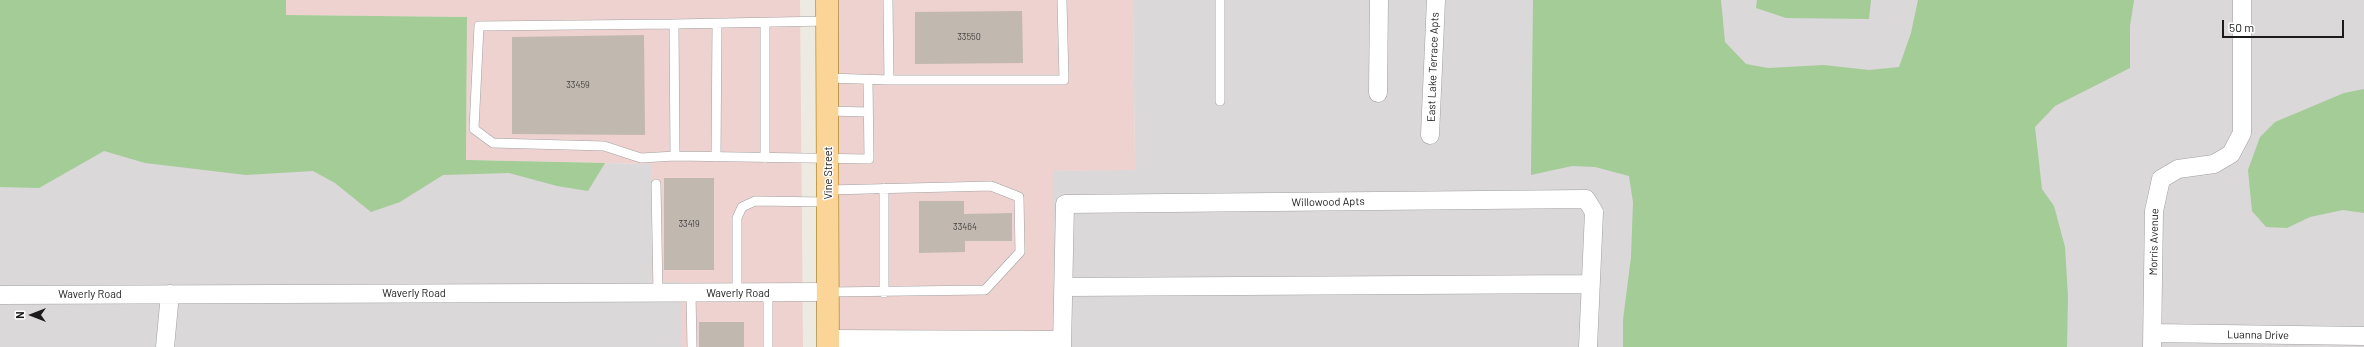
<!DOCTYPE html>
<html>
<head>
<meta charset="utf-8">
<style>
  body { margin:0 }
  #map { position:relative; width:2364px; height:347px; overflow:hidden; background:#edeae1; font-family:Barlow,sans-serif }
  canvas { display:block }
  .north { position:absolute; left:12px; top:295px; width:40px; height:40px; -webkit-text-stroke:3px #fff; paint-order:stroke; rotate:270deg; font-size:11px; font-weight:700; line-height:16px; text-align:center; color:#1b1b1b }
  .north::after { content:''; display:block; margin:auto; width:14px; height:18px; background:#1b1b1b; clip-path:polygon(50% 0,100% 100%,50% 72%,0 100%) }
  .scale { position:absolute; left:2222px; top:20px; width:122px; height:18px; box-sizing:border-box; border:2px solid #1b1b1b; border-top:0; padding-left:5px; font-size:12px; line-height:14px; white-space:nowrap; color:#1b1b1b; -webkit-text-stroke:3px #fff; paint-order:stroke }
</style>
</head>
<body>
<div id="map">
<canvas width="2364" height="347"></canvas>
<div class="north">N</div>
<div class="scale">50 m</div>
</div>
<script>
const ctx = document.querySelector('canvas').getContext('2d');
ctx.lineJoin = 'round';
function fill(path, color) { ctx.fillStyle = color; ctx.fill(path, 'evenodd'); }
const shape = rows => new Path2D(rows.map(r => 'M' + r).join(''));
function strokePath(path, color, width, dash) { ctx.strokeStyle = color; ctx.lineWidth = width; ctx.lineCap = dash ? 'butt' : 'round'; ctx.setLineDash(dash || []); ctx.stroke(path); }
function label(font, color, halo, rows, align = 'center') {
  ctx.font = font + ' Barlow,sans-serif'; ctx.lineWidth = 3; ctx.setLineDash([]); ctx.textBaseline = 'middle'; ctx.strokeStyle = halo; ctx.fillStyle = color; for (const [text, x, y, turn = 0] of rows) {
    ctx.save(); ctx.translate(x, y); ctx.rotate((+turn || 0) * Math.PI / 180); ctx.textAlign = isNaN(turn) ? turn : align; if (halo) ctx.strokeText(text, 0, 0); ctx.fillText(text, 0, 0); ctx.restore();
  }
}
fill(shape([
  [0,0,286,0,286,15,466,160,651,164,652,282,682,282,682,347,0,347],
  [1133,0,2364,0,2364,347,834,347,1053,333,1053,171,1135,169]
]), '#dad8d8');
fill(shape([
  [286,0,800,0,803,347,682,347,682,282,652,283,651,164,466,160,467,17,286,15],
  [832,0,1133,0,1135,170,1053,171,1053,333,834,334]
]), '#eed2d0');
fill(shape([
  [0,0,286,0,286,15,467,17,466,160,605,163,588,191,557,186,509,173,443,175,400,202,371,212,335,183,313,171,246,175,145,163,104,151,39,188,0,187],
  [1533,0,1721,0,1725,42,1746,64,1768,68,1824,65,1869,70,1899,67,1911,33,1918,0,2134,0,2130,26,2130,68,2055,106,2035,127,2042,189,2054,206,2065,247,2068,297,2067,347,1623,347,1623,320,1631,257,1633,202,1629,176,1595,167,1572,166,1531,175],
  [1757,0,1871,0,1869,19,1786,18,1756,8],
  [2364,89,2364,213,2343,210,2310,217,2287,228,2266,227,2252,211,2248,170,2260,137,2275,122,2344,93]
]), '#a3cc96');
fill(shape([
  [1022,11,1023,63,915,64,915,12],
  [644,35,645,135,512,134,512,37],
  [664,178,714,178,714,270,664,270],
  [919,201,964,201,964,214,1012,213,1012,241,965,241,965,252,919,253],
  [699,322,744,322,744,347,699,347]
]), '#c1b8b0');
const service = shape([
  [888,0,889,80],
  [828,21,674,24,675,156,869,159,868,80],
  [765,23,765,158],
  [674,24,479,26,474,129,493,143,604,146,641,158,675,156],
  [828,78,889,80,1064,80,1062,0],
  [1220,101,1220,0],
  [828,111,868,112],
  [716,157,717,25],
  [656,184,658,293],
  [884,188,884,293],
  [828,190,991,186,1019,197,1020,252,985,290,829,292],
  [691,293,692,347],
  [737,293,737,218,742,207,755,201,828,202],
  [768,293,768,347]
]);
const minor = shape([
  [1378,93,1379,0],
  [1430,135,1436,0],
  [1064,287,1590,284],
  [0,295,829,292],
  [2153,333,2364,336],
  [828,339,1062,340],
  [165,347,170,294],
  [1062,347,1065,204,1586,199,1594,212,1588,347],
  [2152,347,2154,211,2161,179,2178,169,2214,164,2231,154,2242,133,2242,0]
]);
const primary = shape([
  [827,0,828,347]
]);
strokePath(service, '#a2a2a2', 10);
strokePath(minor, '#a2a2a2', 19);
strokePath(primary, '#916801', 23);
strokePath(service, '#fff', 9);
strokePath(minor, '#fff', 18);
strokePath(primary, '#fbd598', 22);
label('9px', '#444240', null, [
  ["33550",969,37],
  ["33459",578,85],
  ["33419",689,224],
  ["33464",965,227]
]);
label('11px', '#1b1b1b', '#fff', [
  ["East Lake Terrace Apts",1433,67,-88],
  ["Vine Street",828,173,-90],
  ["Willowood Apts",1328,202,-1],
  ["Morris Avenue",2154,242,-89],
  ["Waverly Road",414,293],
  ["Waverly Road",738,293],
  ["Waverly Road",90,294],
  ["Luanna Drive",2258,335,1]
]);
</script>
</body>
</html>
